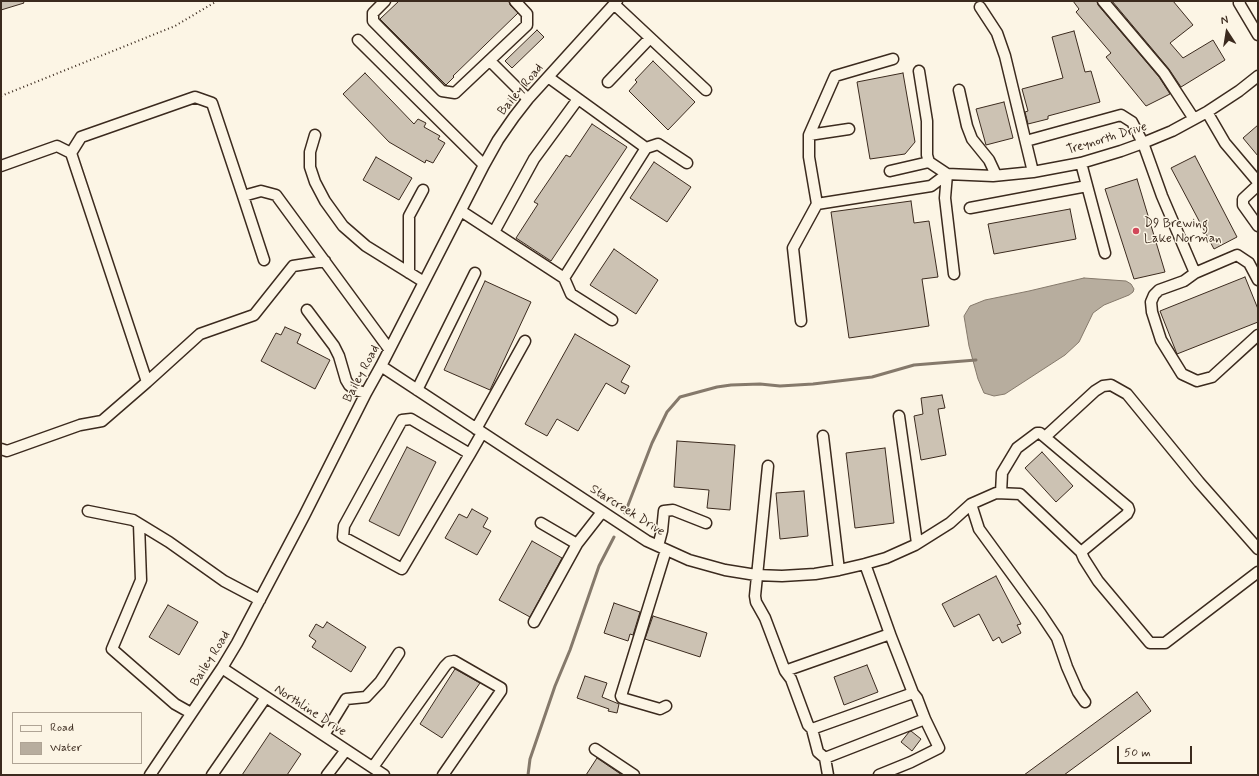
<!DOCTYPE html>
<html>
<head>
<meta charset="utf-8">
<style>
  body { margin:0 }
  #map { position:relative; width:1259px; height:776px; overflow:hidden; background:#fcf5e5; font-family:Mynerve,sans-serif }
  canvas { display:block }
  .frame { position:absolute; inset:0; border:2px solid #3b2a1e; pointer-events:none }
  .legend { position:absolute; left:12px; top:712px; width:130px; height:52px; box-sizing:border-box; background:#fcf5e5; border:1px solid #afa495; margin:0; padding:5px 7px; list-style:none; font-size:12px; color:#3b2a1e }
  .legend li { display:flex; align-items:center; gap:8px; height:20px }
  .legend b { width:20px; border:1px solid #afa495 }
  .north { position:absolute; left:1207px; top:12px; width:40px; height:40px; -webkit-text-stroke:3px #fcf5e5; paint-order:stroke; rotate:348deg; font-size:11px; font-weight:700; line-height:16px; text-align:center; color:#3b2a1e }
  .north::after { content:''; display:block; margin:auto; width:14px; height:18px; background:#3b2a1e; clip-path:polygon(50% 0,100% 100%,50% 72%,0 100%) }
  .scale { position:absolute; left:1117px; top:746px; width:75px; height:18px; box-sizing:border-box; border:2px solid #3b2a1e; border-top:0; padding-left:5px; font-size:12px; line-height:14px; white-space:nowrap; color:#3b2a1e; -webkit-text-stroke:3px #fcf5e5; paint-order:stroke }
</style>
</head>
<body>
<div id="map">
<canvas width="1259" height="776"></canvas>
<div class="frame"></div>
<ul class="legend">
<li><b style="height:5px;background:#fcf5e5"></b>Road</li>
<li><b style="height:11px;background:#b7ad9e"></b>Water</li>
</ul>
<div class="north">N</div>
<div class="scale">50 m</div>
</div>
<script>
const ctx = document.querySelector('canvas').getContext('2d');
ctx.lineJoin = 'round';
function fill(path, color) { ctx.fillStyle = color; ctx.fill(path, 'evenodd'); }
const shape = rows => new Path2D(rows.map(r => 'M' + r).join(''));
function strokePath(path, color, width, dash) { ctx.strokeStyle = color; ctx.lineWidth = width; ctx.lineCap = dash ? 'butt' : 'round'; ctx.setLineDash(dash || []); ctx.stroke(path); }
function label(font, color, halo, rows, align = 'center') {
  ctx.font = font + ' Mynerve,sans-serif'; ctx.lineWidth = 3; ctx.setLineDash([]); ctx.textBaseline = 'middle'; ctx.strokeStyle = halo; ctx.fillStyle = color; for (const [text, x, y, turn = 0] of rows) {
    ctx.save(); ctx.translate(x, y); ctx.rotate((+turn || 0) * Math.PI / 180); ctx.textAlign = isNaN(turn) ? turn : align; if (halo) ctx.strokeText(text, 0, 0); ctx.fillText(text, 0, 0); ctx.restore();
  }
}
const water = shape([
  [1084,278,1126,281,1131,284,1134,289,1133,292,1129,295,1104,305,1093,313,1079,342,1065,355,1005,394,994,396,984,393,978,379,969,346,964,316,970,306,985,300,1029,291,1084,278]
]);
fill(water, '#b7ad9e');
strokePath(water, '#85796b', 1);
strokePath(shape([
  [625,513,652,443,667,412,680,397,717,387,731,385,760,384,780,386,813,384,872,377,914,365,976,360],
  [528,775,530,759,555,686,570,650,599,566,614,537]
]), '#85796b', 3);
const building = shape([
  [1,1,23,1,24,3,1,10,1,1],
  [399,1,509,1,510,5,518,13,453,76,454,77,446,85,380,19,399,1],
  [1073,1,1097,1,1098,5,1159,77,1170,94,1146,106,1106,57,1111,53,1076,12,1079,9,1073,1],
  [1112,1,1173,1,1193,25,1170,43,1183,58,1213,40,1225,60,1181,87,1169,69,1112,1],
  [537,30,544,37,512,68,505,61,537,30],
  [1074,31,1085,72,1091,71,1100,102,1048,116,1048,119,1028,124,1025,112,1028,111,1022,89,1063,78,1052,37,1074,31],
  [653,61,695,102,668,130,629,91,637,82,635,80,653,61],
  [365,73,414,124,418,119,426,123,424,127,440,136,438,139,445,143,433,163,426,160,425,163,389,142,343,94,365,73],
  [903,73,915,142,905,154,870,159,857,82,903,73],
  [1004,102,1013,138,986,145,976,109,1004,102],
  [592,124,627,147,551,261,516,238,538,204,534,202,566,155,570,157,592,124],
  [1258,125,1258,156,1243,138,1258,125],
  [1195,156,1237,237,1214,249,1171,168,1195,156],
  [376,157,412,178,399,200,363,180,376,157],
  [654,162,691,187,667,222,630,198,654,162],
  [1137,179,1165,272,1134,279,1105,189,1137,179],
  [911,201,914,223,929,221,938,277,922,279,929,326,849,338,831,212,911,201],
  [1070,209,1076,239,994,254,988,224,1070,209],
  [614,249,658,280,636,314,590,285,614,249],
  [1245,277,1258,309,1258,322,1177,354,1160,311,1245,277],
  [485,281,531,302,490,390,444,370,485,281],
  [285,327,301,334,297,343,330,360,315,389,261,361,276,333,281,335,285,327],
  [575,334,630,366,621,382,629,386,625,394,606,383,578,431,557,419,547,436,525,424,575,334],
  [942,395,945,408,938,409,946,455,921,460,914,416,923,414,921,398,942,395],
  [677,441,735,445,730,510,707,508,709,490,674,487,677,441],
  [407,447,436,462,399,536,369,521,407,447],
  [885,448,894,523,855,528,846,453,885,448],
  [1042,452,1073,486,1056,502,1025,468,1042,452],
  [804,491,808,536,780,539,776,493,804,491],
  [472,509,488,518,483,527,491,531,477,555,445,538,459,514,467,518,472,509],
  [532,541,562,558,530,617,499,600,532,541],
  [996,576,1021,624,1017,625,1021,633,1002,643,999,637,993,641,979,614,954,627,942,604,996,576],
  [614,603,640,612,633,635,630,634,628,641,604,633,614,603],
  [168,605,198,622,179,655,149,637,168,605],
  [653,616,707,633,700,657,645,639,653,616],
  [327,622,366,647,351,672,312,647,316,641,309,636,316,624,323,628,327,622],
  [867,665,878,692,844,705,834,677,867,665],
  [455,669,480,683,442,738,420,724,455,669],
  [585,676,607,683,602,697,619,704,617,713,608,711,609,709,577,698,585,676],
  [1137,692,1151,711,1064,775,1024,775,1137,692],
  [911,731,921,739,912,751,901,742,909,732,911,731],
  [270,733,301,754,287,775,242,775,270,733],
  [597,758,622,775,586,775,597,758]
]);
fill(building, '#ccc2b3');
strokePath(building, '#3b2a1e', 1);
const minor = shape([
  [385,1,373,13,373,21,442,91,455,93,527,25,527,14,515,1],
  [1103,1,1164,73,1194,119],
  [1240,1,1239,3,1258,35],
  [614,4,706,90],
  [980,7,997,33,1005,56,1033,172],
  [358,40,484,165],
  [490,61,528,99],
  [919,71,927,121,927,155,929,162,947,174],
  [608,82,650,38],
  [959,90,967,126,972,139,989,160,996,175],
  [1207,112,1225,143,1258,182],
  [315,135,310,152,310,167,315,182,325,201,343,226,366,246,424,282],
  [809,135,849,129],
  [1026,141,1121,115,1132,122,1143,143,1162,196,1195,273,1184,281,1159,290,1154,295,1151,302,1152,312,1161,340,1182,374,1197,381,1212,377,1258,335],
  [646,148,658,144,687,163],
  [71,153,81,137,195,97,212,103,243,196,261,191,276,195,389,349],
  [1081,163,1105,253],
  [1,166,57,146,71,153,147,382,102,421,80,425,7,451,1,449],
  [890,171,929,162],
  [947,174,993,176,1033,172,1081,163,1121,151,1143,143,1172,131,1207,112,1239,91,1258,76],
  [947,174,945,198,954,274],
  [1258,185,1243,199,1243,205,1258,226],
  [243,196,264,260],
  [817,204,809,157,809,135,835,76,893,59],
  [970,208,1087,186],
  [461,211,564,278,646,148,548,77],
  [494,232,534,159,578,99],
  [409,273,409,216,423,190],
  [1195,273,1237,255,1249,263,1258,280],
  [564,278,571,294,612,320],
  [307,310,334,346,339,356,346,380,349,385,355,390,366,393],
  [801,321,793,248,817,204,931,186,947,174],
  [381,366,647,541,689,560,725,570,756,575,782,576,815,574,839,570,865,564,886,558,915,545,950,523,971,504,996,493,1020,494,1081,552,1127,514,1129,510,1128,507,1040,433,1037,433,1017,448,1002,473,1001,493],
  [147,382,200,334,254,315,293,266,325,261],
  [417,390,475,273],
  [899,416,917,543],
  [476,429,525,341],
  [823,436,839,570],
  [1045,437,1095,391,1103,386,1111,385,1127,394,1199,482,1258,549],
  [470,454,411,419,402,420,344,526,343,537,402,569,464,464,470,454,482,433],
  [768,466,755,596,756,602,765,618,785,671,890,634,865,564],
  [971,504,979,529,1041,614,1057,638,1067,667,1078,692,1085,702],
  [88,511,133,520,169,542,224,581,260,600],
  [541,523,577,544],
  [139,524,141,580,112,649,175,704,191,713],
  [658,546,662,531,664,511,673,510,706,523],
  [666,550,621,696,622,698,660,709,666,706],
  [1081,552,1084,559,1098,581,1150,643,1165,643,1258,572],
  [534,622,577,544,602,512],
  [222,668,384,775],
  [785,671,791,679,808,725,812,729,818,752,825,758,828,775],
  [812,729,913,693],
  [324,735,346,699,366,697,380,682,399,653],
  [595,749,634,775],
  [825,758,925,719],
  [373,767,445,666,449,662,454,661,501,688,501,691,443,775],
  [150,775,222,668,237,643,304,516,366,393,381,366,484,165,498,140,514,117,528,99,617,1],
  [212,775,266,697],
  [327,775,346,750],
  [879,775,911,762,939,748,925,719,917,698,913,693,890,634]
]);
strokePath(minor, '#3b2a1e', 13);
strokePath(shape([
  [1,96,175,26,217,1]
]), '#3b2a1e', 2, [1, 3]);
strokePath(minor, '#fcf5e5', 10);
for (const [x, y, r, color] of [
  [1136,231,4,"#d1495b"]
]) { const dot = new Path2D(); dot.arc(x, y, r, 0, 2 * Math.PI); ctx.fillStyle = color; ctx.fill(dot); strokePath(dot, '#fcf5e5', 1.5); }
label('13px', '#3b2a1e', '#fcf5e5', [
  ["Bailey Road",521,90,-50],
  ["Treynorth Drive",1107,139,-17],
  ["Bailey Road",362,374,-62],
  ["Starcreek Drive",627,511,32],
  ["Bailey Road",211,659,-58],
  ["Northline Drive",310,711,33]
]);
label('13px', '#3b2a1e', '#fcf5e5', [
  ["D9 Brewing",1144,224],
  ["Lake Norman",1144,239]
], 'left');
</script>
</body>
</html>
